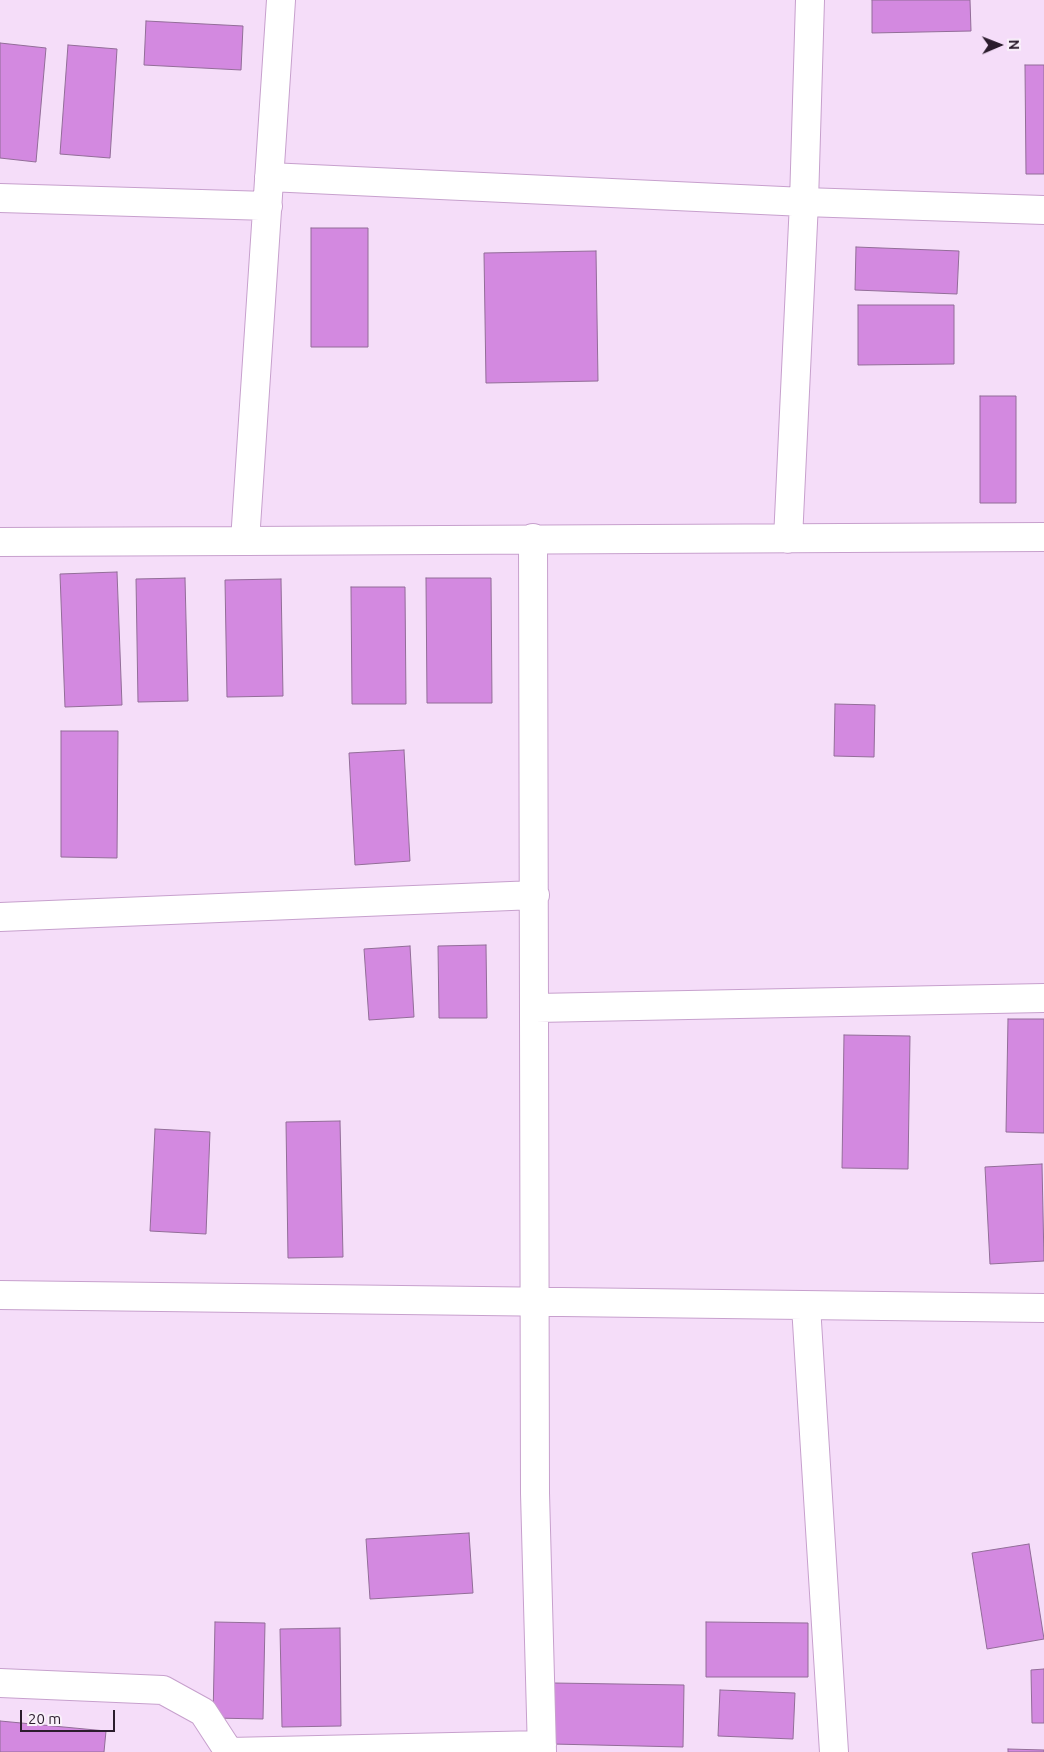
<!DOCTYPE html>
<html>
<head>
<meta charset="utf-8">
<style>
  body { margin:0 }
  #map { position:relative; width:1044px; height:1752px; overflow:hidden; background:#f5ddf9; font-family:Ubuntu,sans-serif }
  canvas { display:block }
  .north { position:absolute; left:974px; top:20px; width:50px; height:50px; -webkit-text-stroke:4px #f9f0fa; paint-order:stroke; rotate:89deg; font-size:14px; font-weight:700; line-height:20px; text-align:center; color:#2b1c2d }
  .north::after { content:''; display:block; margin:auto; width:18px; height:22px; background:#2b1c2d; clip-path:polygon(50% 0,100% 100%,50% 72%,0 100%) }
  .scale { position:absolute; left:20px; top:1710px; width:95px; height:22px; box-sizing:border-box; border:2px solid #2b1c2d; border-top:0; padding-left:6px; font-size:15px; line-height:18px; white-space:nowrap; color:#2b1c2d; -webkit-text-stroke:4px #f9f0fa; paint-order:stroke }
</style>
</head>
<body>
<div id="map">
<canvas width="1044" height="1752"></canvas>
<div class="north">N</div>
<div class="scale">20 m</div>
</div>
<script>
const ctx = document.querySelector('canvas').getContext('2d');
ctx.lineJoin = 'round';
function fill(path, color) { ctx.fillStyle = color; ctx.fill(path, 'evenodd'); }
const shape = rows => new Path2D(rows.map(r => 'M' + r).join(''));
function strokePath(path, color, width, dash) { ctx.strokeStyle = color; ctx.lineWidth = width; ctx.lineCap = dash ? 'butt' : 'round'; ctx.setLineDash(dash || []); ctx.stroke(path); }
const building = shape([
  [872,0,970,0,971,31,872,33,872,0],
  [146,21,243,26,241,70,144,65,146,21],
  [0,43,46,48,36,162,0,158,0,43],
  [68,45,117,49,110,158,60,154,68,45],
  [1025,65,1044,65,1044,174,1026,174,1025,65],
  [311,228,368,228,368,347,311,347,311,228],
  [856,247,959,251,957,294,855,290,856,247],
  [596,251,598,381,486,383,484,253,596,251],
  [858,305,954,305,954,364,858,365,858,305],
  [980,396,1016,396,1016,503,980,503,980,396],
  [117,572,122,705,65,707,60,574,117,572],
  [185,578,188,701,138,702,136,579,185,578],
  [426,578,491,578,492,703,427,703,426,578],
  [281,579,283,696,227,697,225,580,281,579],
  [351,587,405,587,406,704,352,704,351,587],
  [835,704,875,705,874,757,834,756,835,704],
  [61,731,118,731,117,858,61,857,61,731],
  [404,750,410,861,355,865,349,753,404,750],
  [486,945,487,1018,439,1018,438,946,486,945],
  [410,946,414,1017,369,1020,364,949,410,946],
  [1008,1019,1044,1019,1044,1133,1006,1132,1008,1019],
  [844,1035,910,1036,908,1169,842,1168,844,1035],
  [340,1121,343,1257,288,1258,286,1122,340,1121],
  [155,1129,210,1132,206,1234,150,1231,155,1129],
  [1042,1164,1044,1261,990,1264,985,1167,1042,1164],
  [469,1533,473,1593,370,1599,366,1539,469,1533],
  [1029,1544,1044,1639,987,1649,972,1553,1029,1544],
  [215,1622,265,1623,263,1719,213,1718,215,1622],
  [706,1622,808,1623,808,1677,706,1677,706,1622],
  [340,1628,341,1726,282,1727,280,1629,340,1628],
  [1044,1669,1044,1723,1032,1723,1031,1670,1044,1669],
  [553,1683,684,1685,683,1747,552,1744,553,1683],
  [720,1690,795,1693,793,1739,718,1736,720,1690],
  [0,1721,106,1731,104,1752,0,1752,0,1721],
  [1008,1749,1044,1750,1044,1752,1008,1752,1008,1749]
]);
fill(building, '#d389e0');
strokePath(building, '#926d98', 1);
const minor = shape([
  [269,177,804,202,1044,210],
  [0,198,268,206],
  [533,538,535,1493,542,1752],
  [788,539,804,202,810,0],
  [245,541,1044,537],
  [0,542,245,541,281,0],
  [0,917,535,895],
  [536,1008,1044,998],
  [0,1295,1044,1308],
  [806,1306,834,1752],
  [0,1683,163,1690,203,1712,229,1752],
  [229,1752,542,1745]
]);
strokePath(minor, '#c7a0cd', 30);
strokePath(minor, '#fff', 28);
</script>
</body>
</html>
